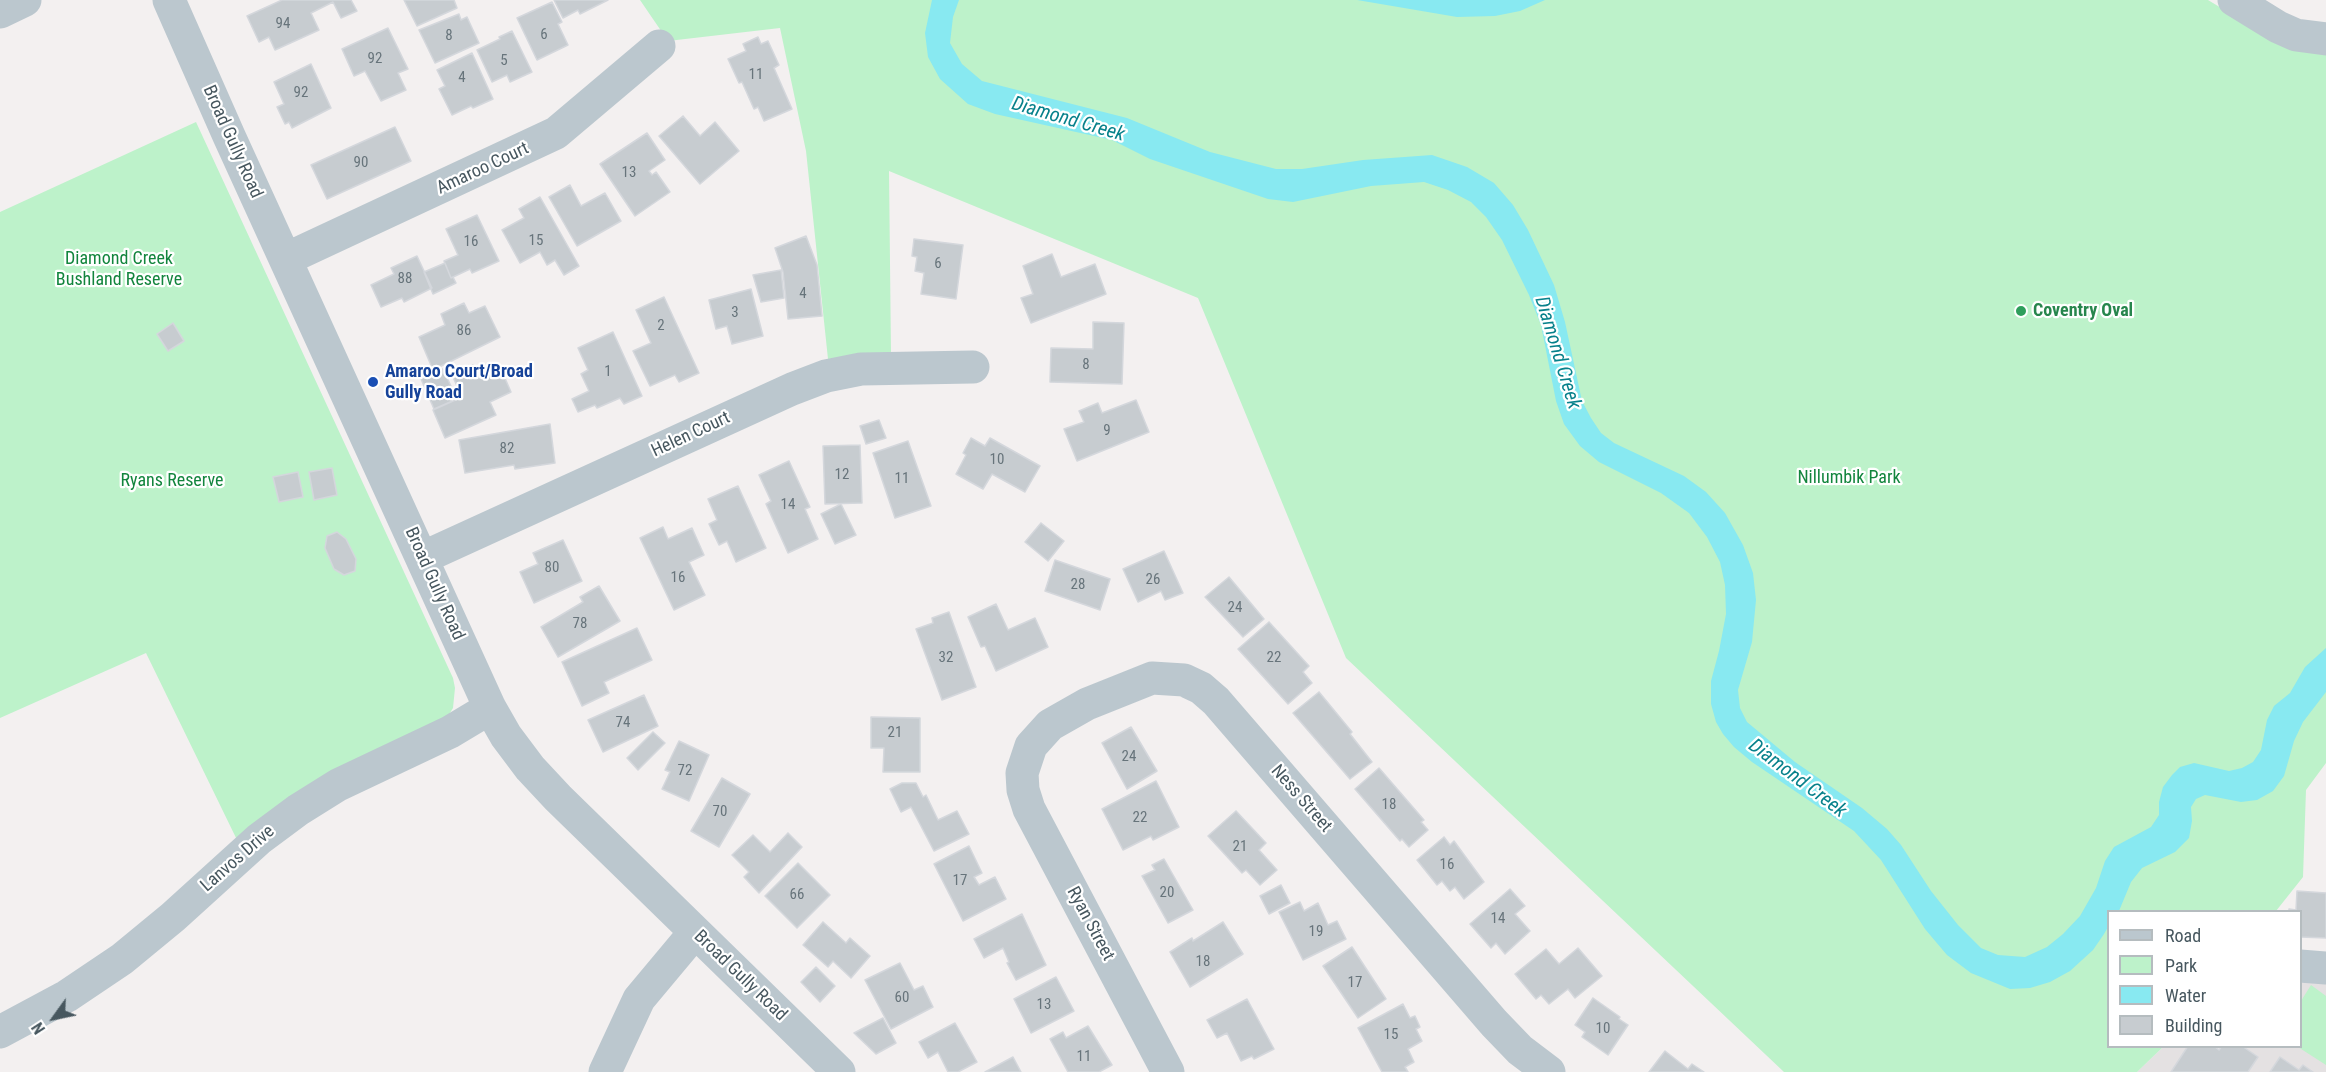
<!DOCTYPE html>
<html>
<head>
<meta charset="utf-8">
<style>
  body { margin:0 }
  #map { position:relative; width:2326px; height:1072px; overflow:hidden; background:#f3f0f0; font-family:"Roboto Condensed",sans-serif }
  canvas { display:block }
  .legend { position:absolute; left:2107px; top:910px; width:195px; height:138px; box-sizing:border-box; background:#fff; border:2px solid #b5bcbf; margin:0; padding:8px 10px; list-style:none; font-size:18px; color:#47575f }
  .legend li { display:flex; align-items:center; gap:12px; height:30px }
  .legend b { width:30px; border:2px solid #b5bcbf }
  .north { position:absolute; left:24px; top:988px; width:60px; height:60px; -webkit-text-stroke:4px #fff; paint-order:stroke; rotate:237deg; font-size:16px; font-weight:700; line-height:24px; text-align:center; color:#47575f }
  .north::after { content:''; display:block; margin:auto; width:21px; height:27px; background:#47575f; clip-path:polygon(50% 0,100% 100%,50% 72%,0 100%) }
</style>
</head>
<body>
<div id="map">
<canvas width="2326" height="1072"></canvas>
<ul class="legend">
<li><b style="height:8px;background:#bbc7ce"></b>Road</li>
<li><b style="height:16px;background:#bdf2ca"></b>Park</li>
<li><b style="height:16px;background:#88e9f1"></b>Water</li>
<li><b style="height:16px;background:#c7ccd0"></b>Building</li>
</ul>
<div class="north">N</div>
</div>
<script>
const ctx = document.querySelector('canvas').getContext('2d');
ctx.lineJoin = 'round';
function fill(path, color) { ctx.fillStyle = color; ctx.fill(path, 'evenodd'); }
const shape = rows => new Path2D(rows.map(r => 'M' + r).join(''));
function strokePath(path, color, width, dash) { ctx.strokeStyle = color; ctx.lineWidth = width; ctx.lineCap = dash ? 'butt' : 'round'; ctx.setLineDash(dash || []); ctx.stroke(path); }
function label(font, color, halo, rows, align = 'center') {
  ctx.font = font + ' "Roboto Condensed",sans-serif'; ctx.lineWidth = 4.5; ctx.setLineDash([]); ctx.textBaseline = 'middle'; ctx.strokeStyle = halo; ctx.fillStyle = color; for (const [text, x, y, turn = 0] of rows) {
    ctx.save(); ctx.translate(x, y); ctx.rotate((+turn || 0) * Math.PI / 180); ctx.textAlign = isNaN(turn) ? turn : align; if (halo) ctx.strokeText(text, 0, 0); ctx.fillText(text, 0, 0); ctx.restore();
  }
}
fill(shape([
  [2301,982,2326,984,2326,1072,2137,1072,2163,1047,2300,1046]
]), '#e4e1e2');
fill(shape([
  [640,0,2208,0,2279,43,2326,54,2326,763,2306,790,2303,877,2276,911,2108,912,2108,1046,2163,1047,2137,1072,1784,1072,1346,658,1198,298,889,171,891,354,828,359,806,151,780,28,668,41],
  [196,122,453,678,455,688,453,708,448,716,239,844,146,653,0,718,0,212],
  [2311,985,2326,996,2326,1065,2298,1047,2300,1046,2301,1001]
]), '#bdf2ca');
fill(shape([
  [932,0,959,0,953,17,950,43,962,64,982,81,1127,118,1210,152,1276,169,1302,169,1363,160,1432,155,1467,167,1494,183,1513,205,1528,230,1554,285,1565,322,1582,401,1591,418,1601,433,1614,443,1684,476,1706,492,1725,513,1743,545,1753,573,1756,600,1752,642,1738,690,1740,708,1747,722,1795,762,1862,808,1887,829,1901,845,1931,891,1958,925,1981,948,1998,955,2025,957,2047,947,2063,934,2080,916,2096,888,2105,861,2114,847,2151,827,2159,815,2159,802,2163,787,2172,775,2180,767,2194,763,2229,771,2242,768,2253,762,2261,750,2267,720,2274,706,2290,693,2305,667,2326,648,2326,692,2303,722,2294,741,2284,776,2273,791,2257,800,2241,802,2205,795,2196,799,2191,807,2192,821,2189,838,2175,852,2142,868,2131,882,2119,911,2108,912,2108,927,2104,934,2093,950,2070,971,2050,982,2030,988,2010,989,1971,973,1947,955,1925,929,1881,860,1854,831,1752,762,1734,747,1723,734,1716,722,1711,704,1711,681,1719,651,1726,614,1725,585,1720,562,1707,537,1689,513,1661,493,1599,462,1580,446,1564,424,1556,401,1541,325,1529,295,1502,240,1486,217,1471,202,1448,190,1424,182,1371,186,1293,202,1268,199,1150,159,1112,140,995,114,968,104,940,79,928,57,925,33],
  [1357,0,1545,0,1520,11,1495,16,1457,17]
]), '#88e9f1');
const building = shape([
  [282,0,351,0,357,11,341,18,333,2,311,13,319,30,275,50,269,37,259,42,247,16,282,0],
  [404,0,454,0,457,8,417,26,404,0],
  [554,0,608,0,580,14,578,10,563,18,554,0],
  [552,2,562,22,558,24,568,45,537,60,517,18,552,2],
  [459,14,461,20,467,17,479,43,435,63,419,30,459,14],
  [388,28,408,69,398,73,406,90,381,101,365,71,354,76,342,49,388,28],
  [512,31,532,72,510,82,507,75,492,82,477,50,500,39,499,37,512,31],
  [758,37,761,44,768,41,779,65,774,68,792,109,764,121,758,107,754,109,742,82,739,83,728,59,746,51,743,44,758,37],
  [472,53,493,99,473,108,471,106,452,115,439,89,445,86,437,70,472,53],
  [311,64,331,108,292,128,289,122,285,124,277,107,284,104,274,82,311,64],
  [683,116,700,136,715,122,739,151,700,184,659,136,683,116],
  [395,127,411,161,327,199,311,165,395,127],
  [647,133,665,160,649,171,652,175,656,172,670,192,635,216,600,164,647,133],
  [570,185,581,206,605,193,621,221,577,246,549,197,570,185],
  [540,197,579,266,564,275,555,260,547,265,540,252,520,263,502,230,524,218,519,209,540,197],
  [477,215,499,261,472,273,470,269,451,278,444,261,458,255,446,229,477,215],
  [806,236,817,265,822,316,788,319,783,272,775,248,806,236],
  [914,239,963,245,956,299,921,294,924,273,915,271,917,257,912,256,914,239],
  [1052,254,1061,277,1095,264,1106,294,1031,323,1021,298,1033,294,1023,266,1052,254],
  [417,256,432,288,404,302,402,298,381,307,371,285,394,274,391,268,417,256],
  [445,263,451,278,453,277,456,283,433,294,424,272,445,263],
  [781,270,784,298,761,302,753,275,781,270],
  [751,289,763,336,732,344,727,326,716,329,709,300,751,289],
  [664,297,699,373,679,382,675,375,650,386,633,351,651,343,636,310,664,297],
  [464,303,469,313,485,306,500,337,433,370,419,337,445,325,441,314,464,303],
  [1093,322,1124,323,1122,384,1050,382,1051,348,1093,349,1093,322],
  [173,323,184,341,168,351,157,334,173,323],
  [613,332,642,396,624,404,620,398,597,408,595,405,578,412,572,399,589,391,581,374,588,370,578,348,613,332],
  [473,365,479,378,501,369,511,392,490,402,496,415,445,438,433,410,462,397,452,375,473,365],
  [443,369,457,399,434,409,421,379,443,369],
  [1136,400,1149,432,1077,461,1064,429,1084,422,1079,411,1098,403,1102,413,1136,400],
  [879,420,886,438,866,444,860,426,879,420],
  [550,424,555,463,515,469,514,465,465,473,459,440,550,424],
  [971,438,985,446,990,438,1040,466,1025,492,992,474,983,489,956,474,966,455,963,453,971,438],
  [908,441,931,506,895,518,873,453,908,441],
  [860,445,862,503,825,504,823,446,860,445],
  [789,461,810,507,805,509,818,539,788,553,766,504,771,501,759,475,789,461],
  [332,468,337,495,314,500,309,472,332,468],
  [298,472,303,497,279,502,273,477,298,472],
  [738,486,766,548,736,562,727,541,719,545,709,524,717,520,708,499,738,486],
  [841,504,856,535,835,544,821,514,841,504],
  [1041,523,1064,541,1048,561,1025,542,1041,523],
  [663,527,668,539,692,528,704,555,689,562,705,595,674,610,640,538,663,527],
  [337,532,346,539,356,559,355,571,344,575,334,569,325,548,327,536,337,532],
  [563,540,582,581,534,603,520,572,538,564,533,553,563,540],
  [1164,551,1183,593,1165,600,1161,591,1138,602,1123,569,1164,551],
  [1055,560,1110,579,1100,610,1045,591,1055,560],
  [1229,577,1264,619,1243,637,1205,597,1229,577],
  [599,586,620,621,558,657,541,627,583,602,580,597,599,586],
  [996,604,1008,630,1035,618,1048,647,996,671,985,646,981,647,968,617,996,604],
  [949,612,976,687,942,700,916,629,933,623,932,618,949,612],
  [1269,622,1309,666,1303,672,1312,683,1288,704,1238,649,1269,622],
  [637,628,652,660,604,682,609,693,582,706,562,662,637,628],
  [1319,692,1352,732,1350,734,1372,762,1350,779,1293,713,1319,692],
  [644,695,658,726,603,752,588,720,644,695],
  [871,717,920,718,920,772,883,772,884,748,871,748,871,717],
  [1131,727,1157,771,1127,789,1102,743,1131,727],
  [653,732,665,743,638,770,627,758,653,732],
  [679,741,709,755,689,801,662,789,670,772,665,770,679,741],
  [1379,768,1424,820,1421,822,1428,830,1409,847,1402,839,1400,841,1355,789,1379,768],
  [722,778,750,794,719,847,691,831,722,778],
  [1156,781,1179,827,1153,840,1151,836,1123,850,1102,809,1156,781],
  [902,783,916,783,923,797,926,795,938,820,957,811,969,834,934,851,911,807,901,812,890,789,902,783],
  [1236,811,1266,843,1259,850,1277,870,1260,885,1246,870,1242,873,1208,836,1236,811],
  [788,833,802,847,759,893,744,877,749,872,732,855,753,835,770,852,788,833],
  [1444,837,1450,845,1454,841,1484,882,1464,899,1455,887,1450,891,1442,881,1437,885,1417,860,1444,837],
  [969,846,982,873,974,877,979,885,995,877,1006,899,963,921,934,864,969,846],
  [1164,859,1193,910,1168,923,1142,876,1155,870,1152,865,1164,859],
  [798,863,830,895,797,928,765,896,798,863],
  [1281,885,1290,903,1269,914,1260,896,1281,885],
  [1510,889,1525,906,1515,914,1530,931,1505,954,1496,943,1491,948,1470,924,1510,889],
  [2297,891,2326,893,2326,938,2300,937,2300,912,2289,912,2289,909,2296,910,2297,891],
  [1300,902,1304,911,1318,903,1328,925,1337,921,1346,939,1303,960,1279,912,1300,902],
  [1022,914,1046,965,1016,980,1007,963,1009,962,1003,948,984,958,974,939,1022,914],
  [823,922,846,943,850,938,870,956,851,978,833,961,828,967,803,945,823,922],
  [1223,922,1243,954,1190,987,1170,952,1192,938,1193,941,1223,922],
  [1352,947,1386,999,1358,1018,1323,966,1352,947],
  [1578,948,1602,976,1575,998,1568,989,1549,1004,1541,995,1536,999,1515,974,1546,949,1559,964,1578,948],
  [900,963,914,990,923,986,933,1007,891,1029,865,980,900,963],
  [816,967,835,986,820,1002,801,982,816,967],
  [1056,977,1074,1011,1031,1033,1014,999,1056,977],
  [1593,998,1620,1017,1619,1019,1628,1025,1608,1055,1582,1037,1585,1032,1575,1025,1593,998],
  [1247,999,1274,1049,1254,1059,1252,1056,1241,1061,1227,1033,1217,1038,1207,1020,1247,999],
  [1403,1004,1410,1018,1415,1016,1420,1027,1416,1029,1422,1041,1408,1049,1414,1062,1405,1067,1408,1072,1382,1072,1358,1028,1403,1004],
  [883,1018,896,1043,876,1054,854,1033,883,1018],
  [955,1023,977,1062,958,1072,948,1072,938,1052,928,1058,919,1042,955,1023],
  [1088,1026,1112,1065,1099,1072,1068,1072,1050,1039,1063,1032,1066,1038,1088,1026],
  [2188,1046,2214,1046,2219,1050,2222,1046,2242,1046,2258,1057,2248,1072,2171,1072,2188,1046],
  [1665,1051,1688,1069,1692,1064,1704,1072,1649,1072,1665,1051],
  [1013,1057,1021,1072,985,1072,1013,1057],
  [2280,1057,2299,1070,2303,1065,2313,1072,2270,1072,2280,1057]
]);
fill(building, '#c7ccd0');
strokePath(building, '#d4d7dc', 1.5);
strokePath(shape([
  [169,0,229,136,490,708,506,736,530,768,558,798,839,1072],
  [2234,0,2278,27,2296,35,2326,39],
  [0,12,25,0],
  [286,259,556,133,659,46],
  [422,558,792,389,826,376,861,369,973,367],
  [2300,966,2326,968],
  [0,1032,67,996,122,959,173,917,259,839,298,810,338,785,450,732,490,708],
  [605,1072,639,999,695,932],
  [1168,1072,1029,809,1023,790,1022,773,1031,746,1050,725,1087,704,1152,678,1184,680,1201,688,1216,701,1494,1023,1520,1050,1549,1072]
]), '#bbc7ce', 33);
for (const [x, y, r, color] of [
  [2021,311,6,"#2e9e5b"],
  [373,382,6,"#1a4fb4"]
]) { const dot = new Path2D(); dot.arc(x, y, r, 0, 2 * Math.PI); ctx.fillStyle = color; ctx.fill(dot); strokePath(dot, '#fff', 2); }
label('15px', '#67747b', null, [
  ["94",283,24],
  ["6",544,35],
  ["8",449,36],
  ["92",375,59],
  ["5",504,61],
  ["11",756,75],
  ["4",462,78],
  ["92",301,93],
  ["90",361,163],
  ["13",629,173],
  ["15",536,241],
  ["16",471,242],
  ["6",938,264],
  ["88",405,279],
  ["4",803,294],
  ["3",735,313],
  ["2",661,326],
  ["86",464,331],
  ["8",1086,365],
  ["1",608,372],
  ["9",1107,431],
  ["82",507,449],
  ["10",997,460],
  ["12",842,475],
  ["11",902,479],
  ["14",788,505],
  ["80",552,568],
  ["16",678,578],
  ["26",1153,580],
  ["28",1078,585],
  ["24",1235,608],
  ["78",580,624],
  ["32",946,658],
  ["22",1274,658],
  ["74",623,723],
  ["21",895,733],
  ["24",1129,757],
  ["72",685,771],
  ["18",1389,805],
  ["70",720,812],
  ["22",1140,818],
  ["21",1240,847],
  ["16",1447,865],
  ["17",960,881],
  ["20",1167,893],
  ["66",797,895],
  ["14",1498,919],
  ["19",1316,932],
  ["18",1203,962],
  ["17",1355,983],
  ["60",902,998],
  ["13",1044,1005],
  ["10",1603,1029],
  ["15",1391,1035],
  ["11",1084,1057]
]);
label('18px', '#47575f', '#fff', [
  ["Broad Gully Road",232,142,66],
  ["Amaroo Court",483,169,-25],
  ["Helen Court",691,435,-25],
  ["Broad Gully Road",434,584,66],
  ["Ness Street",1301,799,49],
  ["Lanvos Drive",238,859,-41],
  ["Ryan Street",1090,924,62],
  ["Broad Gully Road",740,976,44]
]);
label('18px', '#12853d', '#fff', [
  ["Diamond Creek",119,259],
  ["Bushland Reserve",119,280],
  ["Nillumbik Park",1849,478],
  ["Ryans Reserve",172,481]
]);
label('bold 18px', '#27864d', '#fff', [
  ["Coventry Oval",2033,311]
], 'left');
label('bold 18px', '#164399', '#fff', [
  ["Amaroo Court/Broad",385,372],
  ["Gully Road",385,393]
], 'left');
label('italic 20px', '#07818b', '#fff', [
  ["Diamond Creek",1068,120,16],
  ["Diamond Creek",1557,353,73],
  ["Diamond Creek",1797,779,37]
]);
</script>
</body>
</html>
